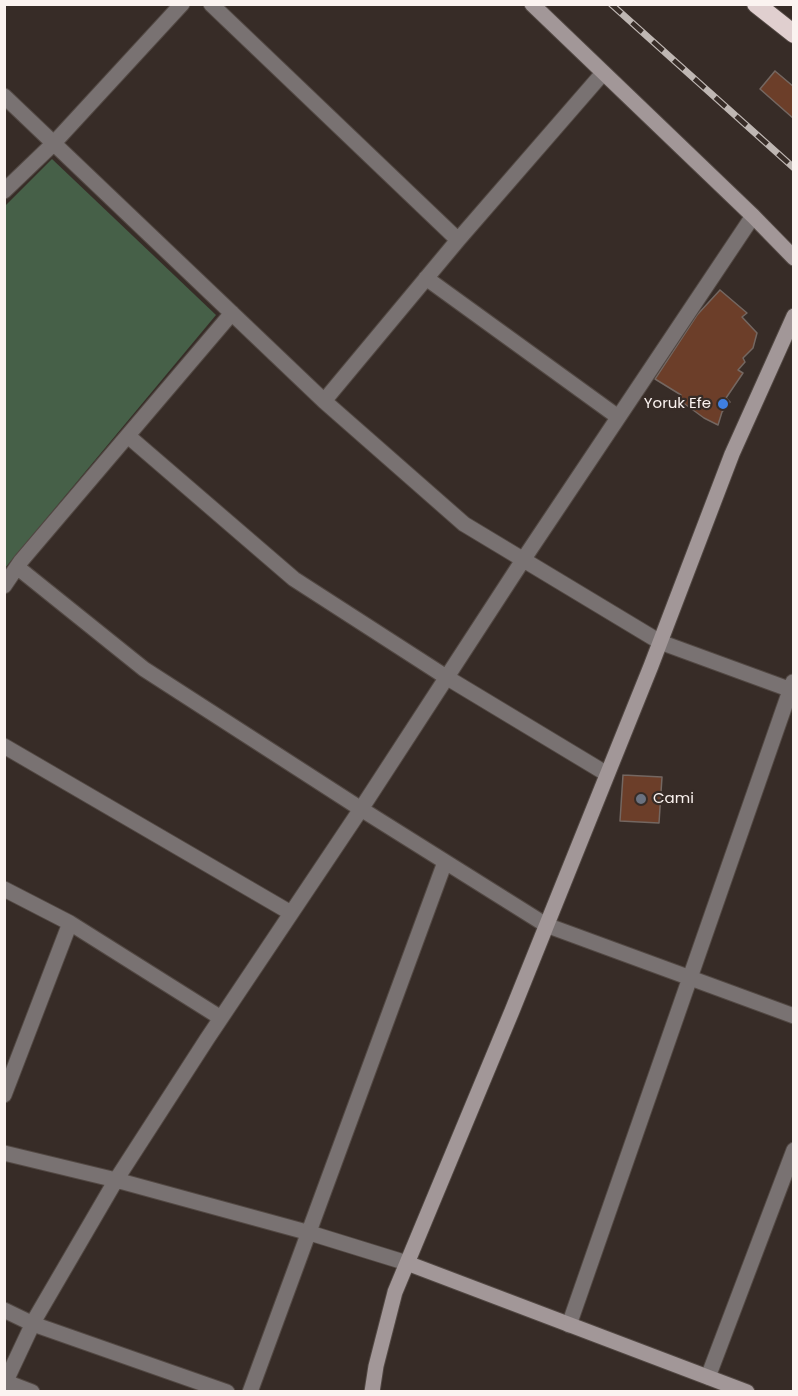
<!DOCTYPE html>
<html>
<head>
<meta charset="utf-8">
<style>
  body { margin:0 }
  #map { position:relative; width:798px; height:1396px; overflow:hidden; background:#372c27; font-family:Poppins,sans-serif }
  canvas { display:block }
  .frame { position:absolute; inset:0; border:6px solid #fbf3f0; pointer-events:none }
</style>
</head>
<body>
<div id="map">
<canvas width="798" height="1396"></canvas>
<div class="frame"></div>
</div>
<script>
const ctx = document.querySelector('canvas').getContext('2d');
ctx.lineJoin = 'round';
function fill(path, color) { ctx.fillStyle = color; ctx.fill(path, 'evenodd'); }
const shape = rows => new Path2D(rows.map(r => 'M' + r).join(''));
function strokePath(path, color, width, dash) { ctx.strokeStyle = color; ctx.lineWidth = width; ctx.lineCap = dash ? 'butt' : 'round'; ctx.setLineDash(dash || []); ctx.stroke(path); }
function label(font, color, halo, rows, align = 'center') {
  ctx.font = font + ' Poppins,sans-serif'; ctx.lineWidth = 4.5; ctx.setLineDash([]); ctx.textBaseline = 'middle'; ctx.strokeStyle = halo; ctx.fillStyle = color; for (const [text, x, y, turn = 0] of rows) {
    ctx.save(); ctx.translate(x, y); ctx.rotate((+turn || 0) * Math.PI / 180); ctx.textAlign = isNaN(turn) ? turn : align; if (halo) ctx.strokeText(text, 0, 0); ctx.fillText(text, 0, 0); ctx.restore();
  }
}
fill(shape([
  [52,159,216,315,5,568,5,206]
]), '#466048');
const building = shape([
  [775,71,794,87,794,119,760,89,775,71],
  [720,290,747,313,742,317,757,333,753,348,743,358,745,362,738,370,743,373,726,398,730,402,722,412,718,425,704,418,678,399,681,395,655,379,697,315,720,290],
  [623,775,662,777,659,823,620,821,623,775]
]);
fill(building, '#6c3e29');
strokePath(building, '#746761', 1.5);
const street = shape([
  [211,4,458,240],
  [4,96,324,401,464,524,660,642,794,691],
  [4,191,53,144,182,4],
  [426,278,618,417],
  [324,401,458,240,603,73],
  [128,436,294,579,446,677,607,774],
  [17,567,144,669,361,809,546,925,794,1016],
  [4,586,21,561,232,313],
  [4,746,291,913],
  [4,889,70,923,221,1018],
  [4,1095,70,923],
  [4,1153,116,1180,310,1233,407,1263],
  [4,1310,33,1324,227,1392],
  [569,1325,793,682],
  [708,1377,794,1150],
  [6,1382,32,1392],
  [4,1385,35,1319,116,1180,207,1039,361,809,523,560,753,216],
  [250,1392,445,862]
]);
const secondary = shape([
  [532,4,753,216,794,258],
  [407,1263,747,1392],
  [372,1392,376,1366,395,1292,512,1011,651,666,732,454,794,316]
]);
const highway = shape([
  [756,4,794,34]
]);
strokePath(street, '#524843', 17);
strokePath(secondary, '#524843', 17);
strokePath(highway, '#524843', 20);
strokePath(street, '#797272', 15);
strokePath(secondary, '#a29798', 15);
strokePath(highway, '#e0cfcf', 18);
const rail = shape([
  [611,4,794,168]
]);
strokePath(rail, '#bfb7b3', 7);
strokePath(rail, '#372c27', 4.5, [14]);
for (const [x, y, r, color] of [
  [723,404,6,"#3f7fe0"],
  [641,799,6,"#6b7280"]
]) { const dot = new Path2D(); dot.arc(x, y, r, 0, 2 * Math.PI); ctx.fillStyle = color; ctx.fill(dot); strokePath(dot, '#372c27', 2); }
label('15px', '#fbf3f0', '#372c27', [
  ["Yoruk Efe",711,404],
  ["Cami",653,799,"left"]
], 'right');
</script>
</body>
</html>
